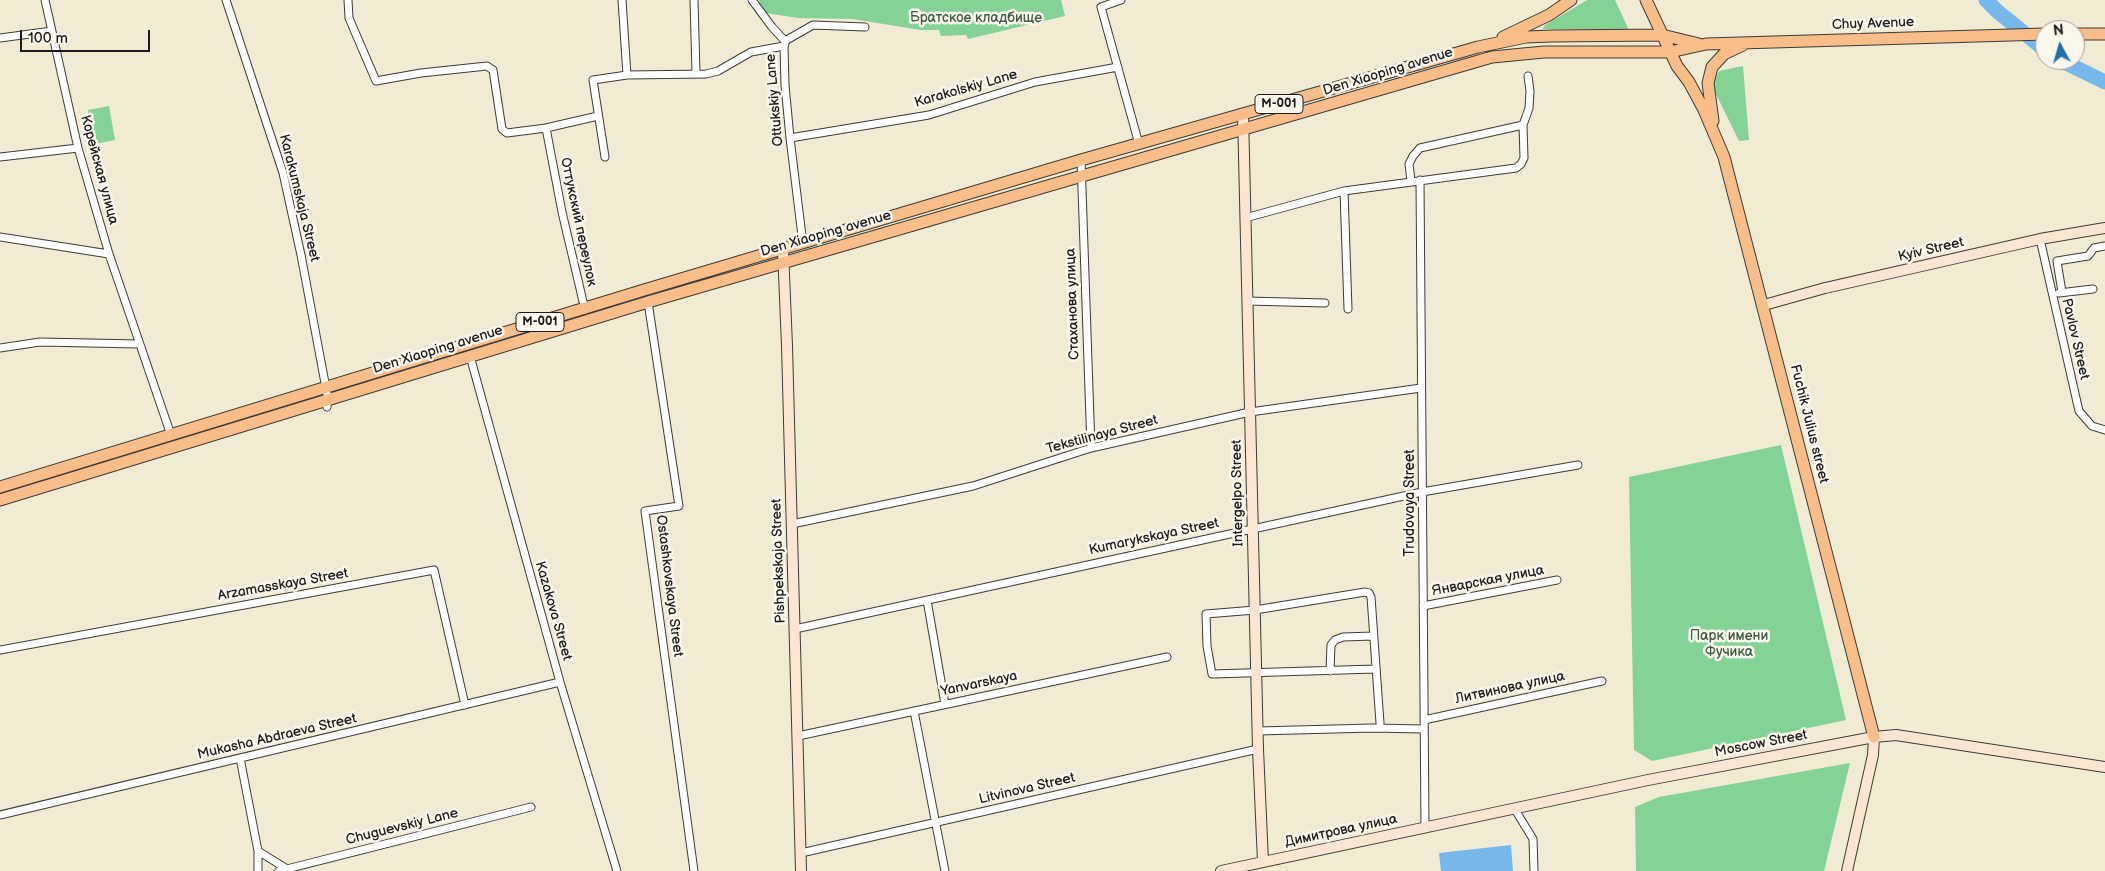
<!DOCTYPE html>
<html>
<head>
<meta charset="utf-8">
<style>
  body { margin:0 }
  #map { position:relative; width:2105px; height:871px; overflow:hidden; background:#f1ebd3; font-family:"Balsamiq Sans",sans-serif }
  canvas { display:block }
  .north { position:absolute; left:2035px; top:20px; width:50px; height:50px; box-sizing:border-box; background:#fbf7ec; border:1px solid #a29f99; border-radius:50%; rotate:354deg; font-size:14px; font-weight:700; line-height:20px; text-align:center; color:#1c1c1c }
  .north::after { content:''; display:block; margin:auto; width:18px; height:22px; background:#1f6fb2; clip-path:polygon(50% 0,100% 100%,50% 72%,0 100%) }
  .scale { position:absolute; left:20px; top:30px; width:130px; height:22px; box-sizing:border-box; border:2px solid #1c1c1c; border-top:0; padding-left:6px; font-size:15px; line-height:18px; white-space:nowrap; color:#1c1c1c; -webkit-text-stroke:4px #fbf7ec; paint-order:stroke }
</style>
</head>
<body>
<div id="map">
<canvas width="2105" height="871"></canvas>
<div class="north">N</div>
<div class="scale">100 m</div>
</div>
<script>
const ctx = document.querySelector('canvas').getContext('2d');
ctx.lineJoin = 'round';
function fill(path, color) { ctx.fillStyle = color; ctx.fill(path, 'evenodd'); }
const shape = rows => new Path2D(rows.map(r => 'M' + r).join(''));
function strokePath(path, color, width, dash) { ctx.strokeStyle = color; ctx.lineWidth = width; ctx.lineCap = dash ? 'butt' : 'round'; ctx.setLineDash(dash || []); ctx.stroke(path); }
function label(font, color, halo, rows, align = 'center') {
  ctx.font = font + ' "Balsamiq Sans",sans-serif'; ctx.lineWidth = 5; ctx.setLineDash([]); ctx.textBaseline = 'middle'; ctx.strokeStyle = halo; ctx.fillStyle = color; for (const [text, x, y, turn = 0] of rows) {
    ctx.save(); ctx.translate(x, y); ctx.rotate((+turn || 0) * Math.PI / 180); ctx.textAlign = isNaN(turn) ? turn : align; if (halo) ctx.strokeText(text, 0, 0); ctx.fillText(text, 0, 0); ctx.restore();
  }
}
fill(shape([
  [759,0,1061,0,1065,16,968,39,966,35,941,36,939,30,921,30,852,19,798,18,765,13,760,6],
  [1587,0,1615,0,1629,30,1543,29,1545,25],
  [1743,66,1749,140,1739,141,1712,86,1719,71],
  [109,106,115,140,95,144,88,110],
  [1781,445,1846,720,1652,761,1634,750,1629,477],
  [1850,763,1824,871,1636,871,1635,807,1659,797]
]), '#83d494');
fill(shape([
  [1511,845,1513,871,1441,871,1439,853]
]), '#77b8ec');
strokePath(shape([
  [1986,0,1997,11,2045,50],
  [2060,60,2105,82]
]), '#77b8ec', 15);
const street = shape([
  [45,0,78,148,109,254,171,435],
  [226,0,283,173,301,255,328,399,327,407],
  [348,0,349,18,376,81,421,73,487,66,493,70,502,129,507,133,546,128,598,116],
  [622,0,627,75],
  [694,0,696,73],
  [752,0,772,27,785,41,785,44],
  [1121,0,1101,7,1139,144],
  [0,38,52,31],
  [785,41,813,25,865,27],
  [546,128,562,212,585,310],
  [790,138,929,115,1035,82,1118,67],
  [0,157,78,148],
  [605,157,593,80,627,75,706,74,718,71,751,52,784,46,785,85,790,138,803,244],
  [1081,160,1091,448],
  [1420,180,1425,827],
  [1411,181,1409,164,1413,156,1420,148,1523,125],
  [1344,191,1348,309],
  [1245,218,1344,191,1516,168,1521,164,1524,158,1523,125,1529,108,1530,91,1528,76],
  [0,237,109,254],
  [2040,239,2079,411,2092,426,2105,430],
  [2062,292,2057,261,2088,256,2094,248,2105,246],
  [2059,293,2093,289],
  [1247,301,1325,303],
  [648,302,679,506,645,511,694,871],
  [0,348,40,342,139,344],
  [470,356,560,682,617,871],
  [792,524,973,486,1091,448,1250,412,1421,388],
  [927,600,945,704],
  [1423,606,1557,580],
  [795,629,1422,492,1578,465],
  [0,650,434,570,465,705],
  [1375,669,1212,674,1207,646,1206,614,1255,610,1365,592,1369,593,1371,597,1380,723],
  [1330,671,1331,645,1335,640,1343,637,1373,636],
  [914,711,945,871],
  [1424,720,1602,681],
  [1258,731,1372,728,1424,729],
  [798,736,1167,657],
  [240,758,258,851,287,869],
  [1514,808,1533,839,1534,871],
  [0,815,560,682],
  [801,853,1258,749],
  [258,871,258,851],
  [279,871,531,807]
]);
const secondary = shape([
  [1243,114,1258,749,1263,862],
  [783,250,787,346,801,871],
  [1764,305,1825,288,2040,239,2105,228],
  [1221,871,1648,780,1874,737,1896,735,2105,767],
  [1847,871,1873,755,1874,737]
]);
const primary = shape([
  [1646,0,1677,66,1689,82,1704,110,1724,157,1874,737],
  [2075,34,2105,34],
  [1503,37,1549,15,1571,0],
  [1713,121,1708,83,1712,67,1724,54,1743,45],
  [0,487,644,290,1081,160,1478,47,1526,37,1552,36,1662,35,1699,44],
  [0,500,648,302,1492,57,1544,52,1670,52,1706,44,2045,34]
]);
strokePath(street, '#3c3b37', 9);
strokePath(secondary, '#3c3b37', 12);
strokePath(primary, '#3c3b37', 13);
strokePath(street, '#fff', 7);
strokePath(secondary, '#fce5d0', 10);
strokePath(primary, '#f8bd89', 11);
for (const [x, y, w] of [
  [1279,104,48],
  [540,322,48]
]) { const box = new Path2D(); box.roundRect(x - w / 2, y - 9.5, w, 19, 4); ctx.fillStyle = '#fbf7ec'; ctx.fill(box); strokePath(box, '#1c1c1c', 1); }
label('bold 12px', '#1c1c1c', null, [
  ["M-001",1279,104],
  ["M-001",540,322]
]);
label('14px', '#405c46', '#fbf7ec', [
  ["Братское кладбище",976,18],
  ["Парк имени",1729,636],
  ["Фучика",1729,652]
]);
label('14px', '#1c1c1c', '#fbf7ec', [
  ["Chuy Avenue",1873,24,-2],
  ["Den Xiaoping avenue",1388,72,-17],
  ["Karakolskiy Lane",966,89,-16],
  ["Ottukskiy Lane",775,100,-95],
  ["Корейская улица",99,170,75],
  ["Karakumskaja Street",299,198,76],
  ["Оттукский переулок",578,222,78],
  ["Den Xiaoping avenue",826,234,-16],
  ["Kyiv Street",1931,250,-13],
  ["Стаханова улица",1073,304,-92],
  ["Pavlov Street",2075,339,77],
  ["Den Xiaoping avenue",438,350,-17],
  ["Fuchik Julius street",1809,424,76],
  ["Tekstilinaya Street",1102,435,-15],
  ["Intergelpo Street",1238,493,-91],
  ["Trudovaya Street",1410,503,-90],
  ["Kumarykskaya Street",1154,537,-12],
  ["Pishpekskaja Street",779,561,-92],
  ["Январская улица",1488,581,-11],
  ["Arzamasskaya Street",283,585,-10],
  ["Ostashkovskaya Street",669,586,83],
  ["Kazakova Street",553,611,74],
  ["Yanvarskaya",979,684,-12],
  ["Литвинова улица",1510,688,-12],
  ["Mukasha Abdraeva Street",277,737,-13],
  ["Moscow Street",1761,744,-11],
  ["Litvinova Street",1027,789,-13],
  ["Chuguevskiy Lane",402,827,-14],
  ["Димитрова улица",1341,831,-12]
]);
</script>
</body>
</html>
